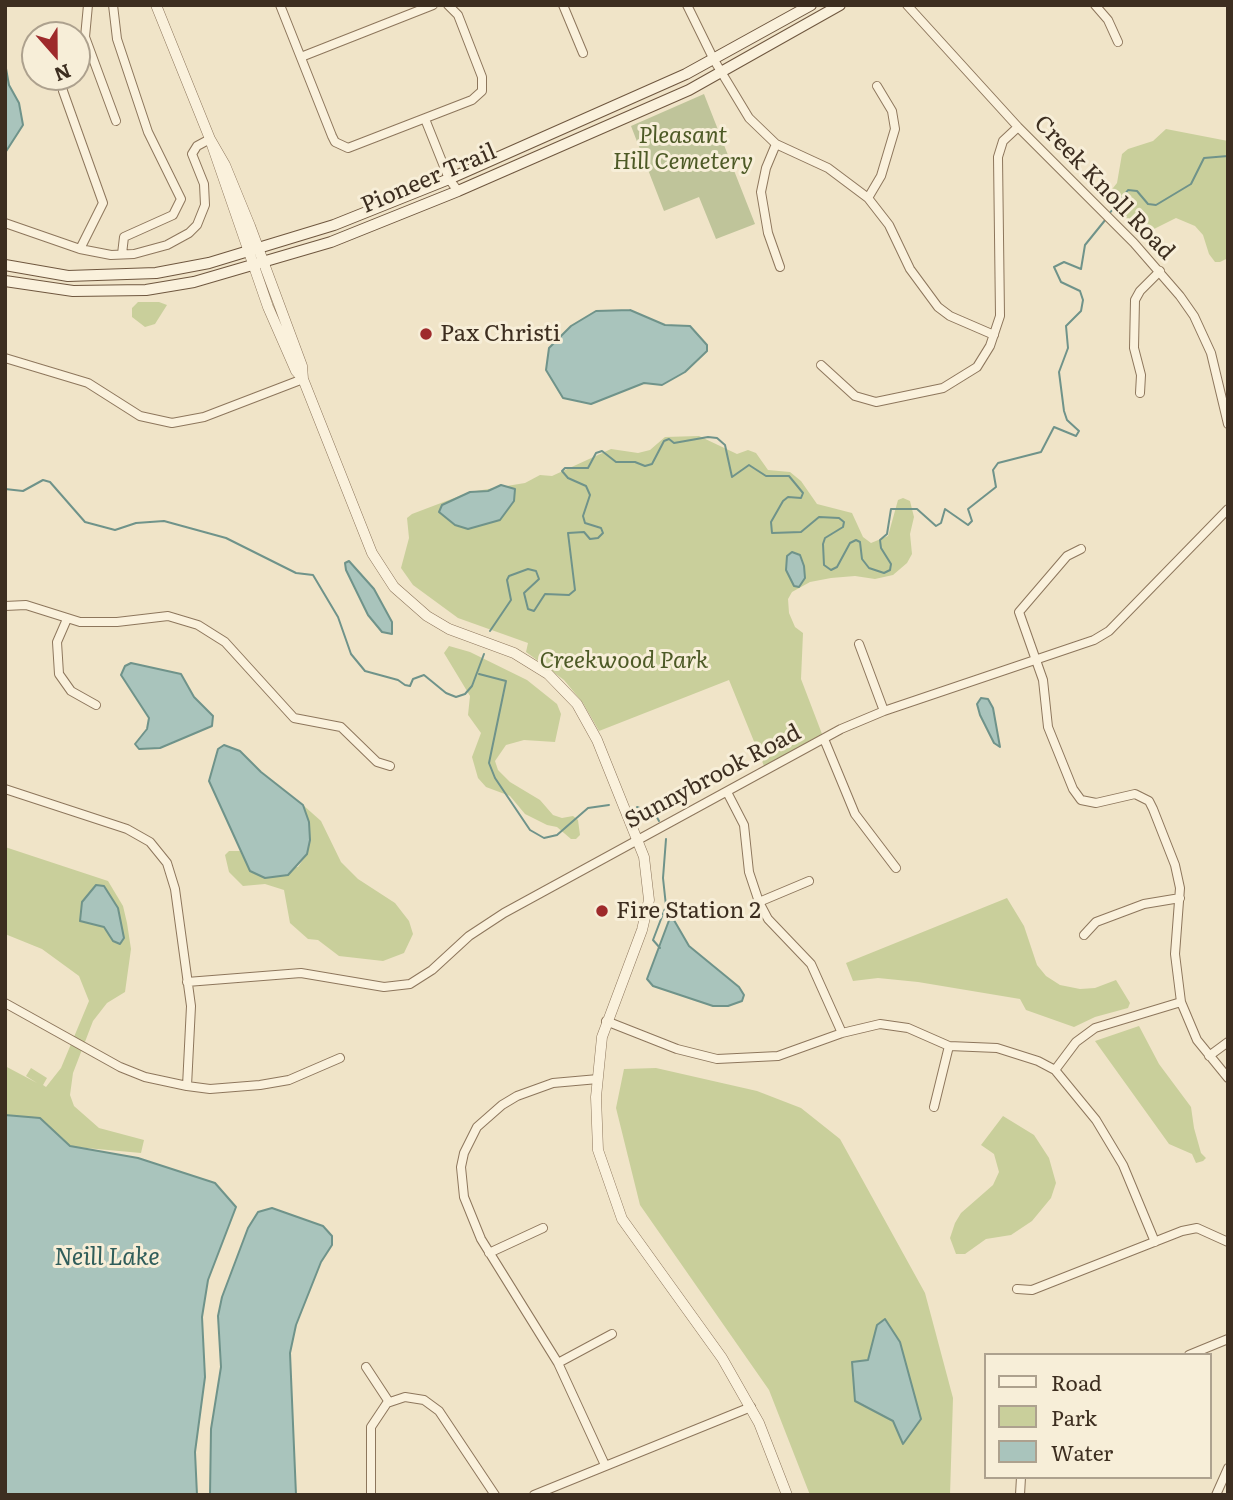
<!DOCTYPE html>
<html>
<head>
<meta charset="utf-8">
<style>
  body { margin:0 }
  #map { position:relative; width:1233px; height:1500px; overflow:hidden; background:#f0e4c8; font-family:Literata,serif }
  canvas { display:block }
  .frame { position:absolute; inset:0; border:7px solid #3d2e20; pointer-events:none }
  .legend { position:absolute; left:984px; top:1353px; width:228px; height:126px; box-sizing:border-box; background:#f7eed8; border:2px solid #ada18e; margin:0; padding:9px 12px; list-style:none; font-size:21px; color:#3d2e20 }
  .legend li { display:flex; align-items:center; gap:14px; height:35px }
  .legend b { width:35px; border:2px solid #ada18e }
  .north { position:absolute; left:21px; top:21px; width:70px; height:70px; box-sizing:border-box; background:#f7eed8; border:2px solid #ada18e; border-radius:50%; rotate:159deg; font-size:19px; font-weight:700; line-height:28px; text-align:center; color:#3d2e20 }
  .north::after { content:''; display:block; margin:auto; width:24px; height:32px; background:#9e2a2b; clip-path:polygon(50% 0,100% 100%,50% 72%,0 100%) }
</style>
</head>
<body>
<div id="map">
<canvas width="1233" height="1500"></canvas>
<div class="frame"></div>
<ul class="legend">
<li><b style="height:9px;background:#faf1dc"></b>Road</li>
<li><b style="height:19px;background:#c9cf9b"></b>Park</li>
<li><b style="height:19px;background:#a9c4bc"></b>Water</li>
</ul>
<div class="north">N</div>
</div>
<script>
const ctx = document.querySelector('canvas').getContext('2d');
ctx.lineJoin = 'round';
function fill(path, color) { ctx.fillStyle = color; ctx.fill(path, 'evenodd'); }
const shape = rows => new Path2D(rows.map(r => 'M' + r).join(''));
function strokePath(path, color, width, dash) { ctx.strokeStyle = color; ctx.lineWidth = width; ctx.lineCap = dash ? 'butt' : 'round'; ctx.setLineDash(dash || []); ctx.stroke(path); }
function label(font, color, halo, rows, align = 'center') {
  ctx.font = font + ' Literata,serif'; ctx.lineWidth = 6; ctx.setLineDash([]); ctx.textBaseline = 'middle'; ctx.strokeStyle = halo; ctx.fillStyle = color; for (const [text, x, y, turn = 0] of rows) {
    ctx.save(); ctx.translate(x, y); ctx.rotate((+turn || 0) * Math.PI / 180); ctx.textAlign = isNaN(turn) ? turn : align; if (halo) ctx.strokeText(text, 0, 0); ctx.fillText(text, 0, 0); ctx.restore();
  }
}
fill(shape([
  [1166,129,1228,141,1228,258,1220,262,1215,262,1209,254,1203,235,1195,226,1176,218,1154,229,1116,214,1108,201,1109,193,1117,183,1122,154,1128,149,1153,141],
  [138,302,159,302,167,305,155,324,145,327,132,317,132,308],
  [699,436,737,454,748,450,756,453,768,470,790,472,801,481,817,504,852,513,863,537,871,543,888,536,898,500,903,498,910,501,914,517,910,534,912,554,907,563,893,575,875,579,855,576,831,578,810,582,792,592,788,599,789,613,795,627,803,633,801,679,822,734,764,766,729,680,599,731,583,703,564,680,526,652,528,643,458,618,413,585,401,568,409,538,407,518,412,514,470,492,525,483,540,475,552,476,611,449,638,453,650,450,665,437],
  [449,646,470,652,527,680,557,704,561,714,555,742,524,740,506,745,495,761,498,770,510,782,540,800,553,815,562,818,573,816,578,820,580,835,576,839,571,839,557,827,547,825,525,814,510,796,486,787,478,778,472,757,481,733,468,715,470,696,444,653],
  [303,805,321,821,341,862,358,879,395,903,409,921,413,934,404,953,383,961,339,956,318,940,308,939,290,923,284,890,265,884,243,886,229,872,225,855,229,851,240,851,250,871,298,867,307,854,310,841,309,822],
  [5,847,108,881,123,906,127,923,131,949,125,992,107,1003,93,1021,73,1073,70,1095,74,1106,99,1128,144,1140,141,1153,75,1147,138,1158,215,1183,236,1207,208,1280,202,1317,205,1377,195,1452,197,1495,5,1495,40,1118,5,1115,5,1066,37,1083,26,1076,31,1068,47,1078,43,1085,46,1087,61,1068,89,1001,79,976,42,949,5,934],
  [1007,898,1024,926,1037,965,1046,976,1060,985,1080,989,1095,988,1116,980,1130,1003,1128,1008,1095,1017,1074,1027,1026,1010,1020,999,918,982,878,978,853,981,846,963],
  [1139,1026,1159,1064,1191,1107,1194,1128,1201,1153,1206,1158,1203,1161,1196,1163,1192,1154,1169,1144,1095,1041],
  [656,1068,757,1091,801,1108,840,1139,925,1293,953,1398,950,1495,810,1495,769,1390,640,1205,616,1108,624,1069],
  [1003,1116,1034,1135,1049,1158,1056,1183,1051,1198,1032,1221,1011,1235,986,1239,965,1254,956,1254,950,1238,955,1223,961,1213,993,1185,999,1172,994,1154,981,1145]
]), '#c9cf9b');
fill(shape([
  [704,94,755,224,716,239,699,197,664,211,631,126]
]), '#bfc49a');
const water = shape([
  [5,63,9,85,19,103,23,125,5,153,5,63],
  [630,310,665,325,690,326,707,345,707,351,685,372,662,385,644,383,591,404,563,398,546,370,549,348,571,326,596,311,630,310],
  [501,485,515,489,514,501,500,520,468,529,455,525,439,512,442,505,470,492,488,491,501,485],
  [792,552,800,555,804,566,805,578,799,587,794,586,786,570,787,556,792,552],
  [349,561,374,589,392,622,392,634,382,632,368,615,346,570,345,563,349,561],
  [131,663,181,674,194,697,213,716,212,726,160,748,139,749,135,744,147,729,149,718,121,675,125,666,131,663],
  [981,698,988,699,993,708,1000,747,994,743,980,715,977,704,981,698],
  [224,745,240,751,261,772,303,805,309,822,310,840,307,854,288,875,265,878,250,871,209,781,218,749,224,745],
  [96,885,104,886,118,908,124,938,120,944,113,941,104,927,80,921,82,902,96,885],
  [671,915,689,946,739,987,744,995,742,1001,728,1006,713,1006,653,986,647,979,671,915],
  [5,1115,40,1118,70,1146,138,1158,215,1183,236,1207,208,1280,202,1317,205,1377,195,1452,197,1495,5,1495,5,1115],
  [272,1208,323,1226,332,1236,332,1245,321,1262,296,1325,290,1353,296,1495,210,1495,211,1429,221,1367,218,1316,222,1297,248,1228,258,1212,272,1208],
  [885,1319,900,1342,921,1419,903,1444,893,1421,855,1401,852,1362,868,1360,877,1325,885,1319]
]);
fill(water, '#a9c4bc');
strokePath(water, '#6f938a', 2);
strokePath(shape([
  [1109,214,1128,190,1137,191,1148,204,1156,205,1191,184,1204,158,1228,156],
  [5,489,23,491,43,480,50,482,85,522,115,530,136,523,164,521,226,538,296,573,313,575,338,617,351,654,365,671,398,680,405,685,410,686,413,679,424,675,446,693,456,697,465,694,472,686,484,654],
  [490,631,511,600,507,580,509,576,528,569,536,571,539,579,524,593,528,609,534,611,545,594,569,595,575,590,568,533,584,532,590,539,598,538,603,533,601,528,585,523,583,516,590,495,586,486,568,478,562,471,565,468,588,468,596,453,602,451,616,462,635,462,645,466,652,464,664,441,669,439,674,443,708,437,717,438,725,445,732,477,749,465,766,476,789,476,803,493,801,498,788,497,783,501,771,522,772,533,801,532,819,517,839,518,844,522,843,527,825,538,823,544,824,565,831,570,837,567,850,543,856,540,860,542,862,559,869,568,884,573,890,570,891,564,881,548,880,540,887,534,891,509,917,509,936,526,941,523,945,509,968,525,972,521,968,509,996,487,993,470,998,463,1041,452,1054,427,1076,436,1079,431,1067,420,1064,411,1059,372,1068,348,1066,326,1081,311,1083,300,1080,291,1061,282,1054,267,1064,262,1081,269,1085,245,1106,219],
  [479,674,506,681,489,763,495,778,530,830,544,838,557,835,588,808,609,805],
  [637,807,655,814,659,821],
  [660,948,653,940,666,906,663,878,666,839]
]), '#6f938a', 2);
const minor = shape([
  [88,5,85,37,116,121],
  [113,5,117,39,148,132,181,199,173,215,124,237,122,254],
  [280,5,332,136,335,142,348,148,472,100,482,91,482,77,458,15,448,5],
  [563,5,583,53],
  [687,5,714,60,749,118,776,144,828,168,868,198,889,225,910,269,938,307,950,316,994,335],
  [907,5,1018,127,1134,243,1180,296,1194,316,1211,353,1228,424],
  [1095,5,1108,20,1118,42],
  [77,51,88,46],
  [301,57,433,5],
  [425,119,449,179,458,191],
  [776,144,766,168,761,192,768,233,780,267],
  [868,198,881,176,895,129,892,111,877,86],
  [5,223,80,249,103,203,63,91,61,77],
  [80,249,111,255,134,254,167,245,189,233,197,225,205,205,204,184,192,154,197,146,210,139],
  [5,358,88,383,140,416,172,423,204,417,303,379],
  [821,365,855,396,876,402,943,388,977,367,990,346,1000,316,998,157,1003,141,1018,127],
  [1140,393,1141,375,1134,348,1135,300,1140,291,1160,271],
  [1081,549,1067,556,1019,612,1043,680,1048,727,1073,789,1081,800,1096,803,1135,794,1149,801,1153,809,1175,865,1180,888,1175,954,1181,1002,1197,1040,1228,1078],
  [5,606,26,605,80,622,117,622,168,616,198,625,225,642,294,718,341,727,377,762,390,766],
  [67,619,57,642,59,674,71,691,96,705],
  [859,644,884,711],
  [824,739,855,814,896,868],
  [5,789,127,829,150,842,167,863,175,889,191,1006,187,1086],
  [727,792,744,825,749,872,759,902,768,919,811,964,842,1033],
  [759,902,809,881],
  [1084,935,1096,922,1144,904,1180,898],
  [187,982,301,973,384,987,410,984,432,970,469,936,504,913,841,729,884,711,1094,640,1109,631,1228,509],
  [5,1003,120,1067,145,1077,187,1086,210,1089,260,1085,289,1080,340,1058],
  [606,1021,677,1049,717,1059,778,1056,842,1033,880,1024,908,1028,949,1046,997,1048,1038,1061,1055,1070,1096,1120,1123,1165,1155,1242],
  [1209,1056,1228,1042],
  [1055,1070,1076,1042,1095,1028,1181,1002],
  [598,1079,553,1083,517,1096,502,1105,477,1127,464,1153,461,1167,464,1197,481,1239,558,1363,605,1465],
  [934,1107,949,1046],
  [489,1253,543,1228],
  [1017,1289,1032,1290,1182,1231,1197,1228,1228,1242],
  [1189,1355,1228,1339],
  [558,1363,612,1334],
  [366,1367,389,1402],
  [371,1495,371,1427,387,1403,405,1397,424,1400,439,1411,495,1495],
  [534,1495,751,1407],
  [1020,1495,1021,1477],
  [1216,1495,1228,1468]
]);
const tertiary = shape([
  [156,5,210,139,268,307,296,371,303,379,302,366,250,226,225,165,210,139],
  [303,379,372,553,394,587,427,616,449,629,514,653,548,674,577,704,597,740,644,857,649,900,642,930,602,1037,596,1097,598,1150,622,1219,722,1358,759,1423,787,1495]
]);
const secondary = shape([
  [5,265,68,276,156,273,209,263,334,225,449,179,686,74,811,5],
  [5,281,73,291,146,290,194,282,331,242,458,191,689,90,840,5]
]);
strokePath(minor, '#8d765c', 10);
strokePath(tertiary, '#8d765c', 11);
strokePath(secondary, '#6f573f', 12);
strokePath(minor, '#faf1dc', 8);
strokePath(tertiary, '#faf1dc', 10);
strokePath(secondary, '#faf1dc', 10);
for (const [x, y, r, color] of [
  [426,334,7,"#9e2a2b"],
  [602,911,7,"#9e2a2b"]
]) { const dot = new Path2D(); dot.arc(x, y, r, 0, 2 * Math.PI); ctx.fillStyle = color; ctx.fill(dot); strokePath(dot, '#f7eed8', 2.5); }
label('italic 23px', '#4d5a26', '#f7eed8', [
  ["Pleasant",683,136],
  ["Hill Cemetery",683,162],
  ["Creekwood Park",624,661]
]);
label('23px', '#3d2e20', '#f7eed8', [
  ["Pioneer Trail",429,179,-23],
  ["Creek Knoll Road",1104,188,46],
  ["Sunnybrook Road",713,777,-28]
]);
label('23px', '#3d2e20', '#f7eed8', [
  ["Pax Christi",440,334],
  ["Fire Station 2",616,911]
], 'left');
label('italic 24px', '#2f5d5a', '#f7eed8', [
  ["Neill Lake",107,1258]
]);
</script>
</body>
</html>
